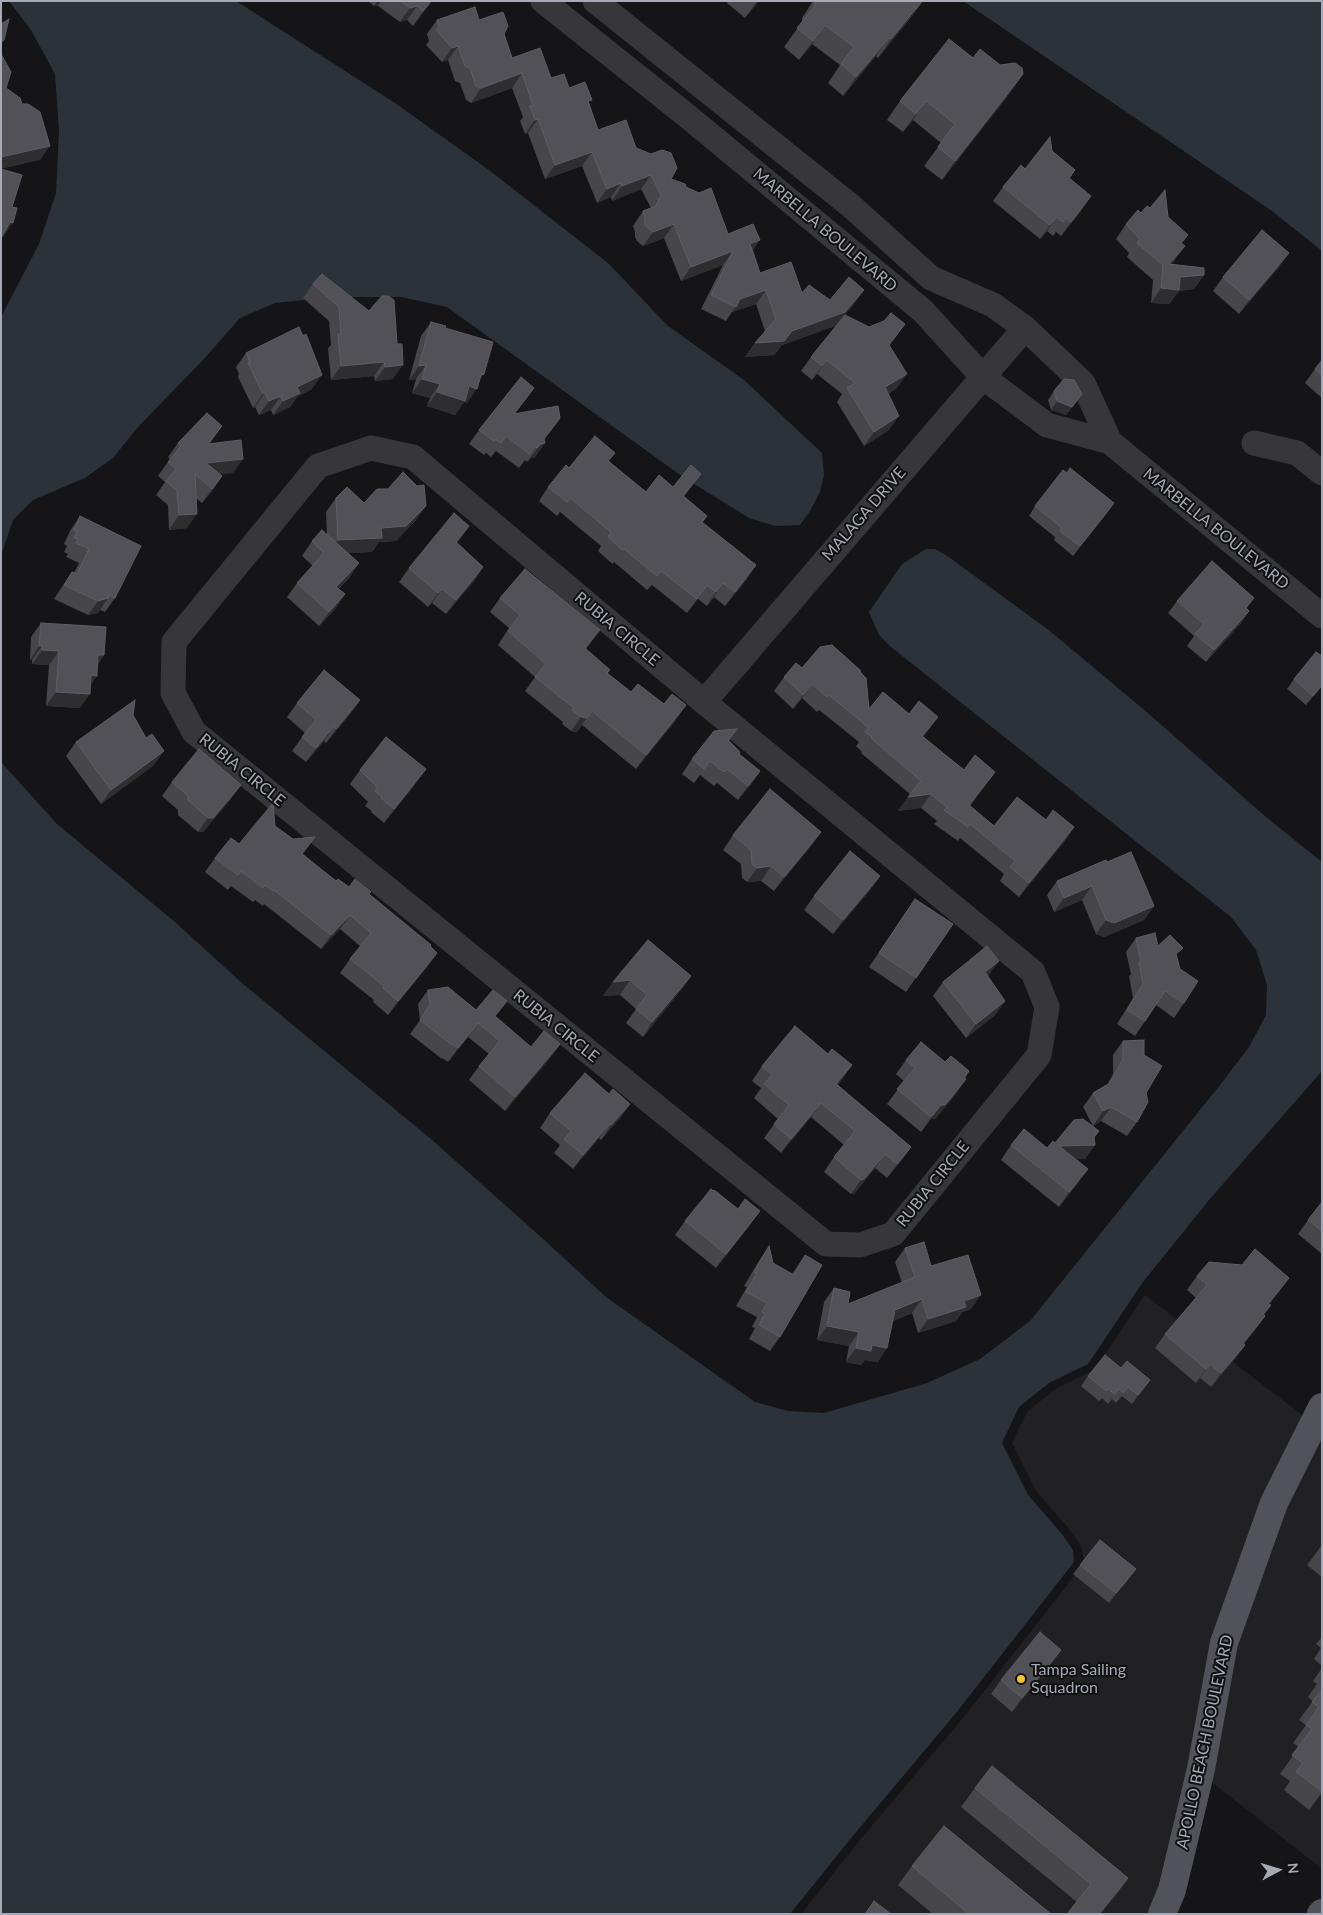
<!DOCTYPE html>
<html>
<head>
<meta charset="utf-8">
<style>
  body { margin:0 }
  #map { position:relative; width:1323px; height:1915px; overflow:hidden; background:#151416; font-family:Lato,sans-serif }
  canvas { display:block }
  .frame { position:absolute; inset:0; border:2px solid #a6aab6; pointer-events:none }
  .north { position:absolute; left:1253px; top:1845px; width:50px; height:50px; -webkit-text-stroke:4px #100f11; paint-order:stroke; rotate:84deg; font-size:14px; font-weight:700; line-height:20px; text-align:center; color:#a6aab6 }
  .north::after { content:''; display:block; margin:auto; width:18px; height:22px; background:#a6aab6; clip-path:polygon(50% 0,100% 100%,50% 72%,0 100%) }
</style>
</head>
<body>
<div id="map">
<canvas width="1323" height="1915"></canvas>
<div class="frame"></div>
<div class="north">N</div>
</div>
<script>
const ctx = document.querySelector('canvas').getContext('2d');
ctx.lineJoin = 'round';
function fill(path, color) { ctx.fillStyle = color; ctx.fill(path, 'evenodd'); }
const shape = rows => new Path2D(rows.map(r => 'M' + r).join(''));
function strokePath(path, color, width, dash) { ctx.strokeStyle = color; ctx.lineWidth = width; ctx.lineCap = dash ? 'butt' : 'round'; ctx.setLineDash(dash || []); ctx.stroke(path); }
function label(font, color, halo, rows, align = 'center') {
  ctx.font = font + ' Lato,sans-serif'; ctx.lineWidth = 4; ctx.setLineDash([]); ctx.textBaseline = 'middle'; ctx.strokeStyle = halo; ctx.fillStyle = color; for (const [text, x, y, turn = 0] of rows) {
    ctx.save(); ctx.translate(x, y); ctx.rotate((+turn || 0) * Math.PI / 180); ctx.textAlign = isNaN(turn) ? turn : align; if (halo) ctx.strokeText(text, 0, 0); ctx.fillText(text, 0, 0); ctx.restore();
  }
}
fill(shape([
  [1145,1295,1305,1417,1190,1766,1158,1896,1151,1914,801,1914,859,1841,963,1718,1082,1566,1084,1561,1081,1546,1069,1529,1036,1491,1012,1443,1027,1412,1054,1390,1094,1370],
  [1322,1430,1322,1869,1209,1780,1234,1645,1284,1506]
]), '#212023');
fill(shape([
  [9,1,236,1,395,103,489,170,608,263,668,326,744,380,822,453,824,475,820,492,810,511,800,525,775,526,749,518,683,477,447,307,401,297,333,297,275,303,240,318,203,360,138,427,113,458,85,478,33,500,13,520,1,556,1,317,39,244,56,193,59,130,55,74,31,30],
  [963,1,1322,1,1322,251,1272,211],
  [926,549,935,549,946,555,1050,631,1149,714,1266,817,1322,862,1322,1071,1209,1200,1143,1282,1088,1364,1049,1383,1019,1407,1002,1443,1028,1495,1062,1534,1073,1550,1074,1562,956,1713,852,1837,790,1914,1,1914,1,762,57,824,175,922,242,983,431,1139,541,1237,606,1297,755,1402,788,1411,824,1413,927,1383,980,1359,1030,1321,1220,1085,1249,1047,1266,1015,1267,985,1256,950,1231,917,891,647,879,635,869,612,902,564]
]), '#2b323a');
strokePath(shape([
  [543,1,686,115,923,311,983,377,1047,425,1110,442,1322,616],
  [595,1,851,206,931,278,993,305,1025,328,1083,383,1110,442],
  [1254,443,1297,453,1322,473],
  [371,448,413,457,704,702,1033,972,1047,1007,1039,1055,893,1234,860,1245,826,1244,194,732,173,693,174,642,318,466,371,448],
  [704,702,1025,328]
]), '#36363b', 25);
strokePath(shape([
  [1162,1914,1172,1890,1201,1769,1224,1643,1274,1503,1322,1407],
  [1321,1914,1322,1913]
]), '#52535a', 28);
fill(shape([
  [368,1,432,1,413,26,407,20,400,22,378,6,374,6],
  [728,1,759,1,745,18,727,3],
  [813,1,923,1,912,16,878,58,876,56,843,96,828,83,840,65,812,44,799,60,784,47,802,22,802,18],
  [437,20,479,20,504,34,512,58,569,88,589,104,598,130,636,148,671,179,686,187,728,234,753,250,760,273,802,293,830,300,854,304,835,326,782,345,774,355,745,357,755,343,765,331,756,304,732,312,726,321,701,309,723,265,681,281,664,238,643,246,637,241,635,237,635,232,633,226,643,211,651,208,641,189,612,201,611,197,597,203,582,166,545,179,528,133,525,134,520,121,523,117,512,88,471,103,466,100,460,83,455,81,448,60,442,62,426,45,429,41,427,34],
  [1010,93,942,180,924,166,941,143,913,120,903,132,887,120,900,101],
  [1052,151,1075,170,1069,179,1081,211,1061,236,1056,232,1053,236,1047,231,1040,239,993,201,1003,187,1025,169],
  [1150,208,1168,217,1182,244,1175,260,1171,265,1204,275,1194,289,1179,291,1169,304,1151,303,1153,280,1127,257,1129,253,1116,239,1126,224,1141,213],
  [1279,267,1239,314,1213,291,1223,277],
  [313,284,397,344,393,379,375,381,374,376,331,380,328,348,331,345,329,321,303,298],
  [431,322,445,328,480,381,467,403,464,402,455,415,427,406,430,398,412,393,416,379,409,380,421,336],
  [889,346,897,388,888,394,889,430,864,446,837,402,842,394,817,374,812,380,801,371,811,357],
  [246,353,312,389,297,397,290,407,273,415,271,410,259,415,255,407,253,408,238,377,239,374,236,367],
  [1322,360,1322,398,1305,383,1315,369],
  [534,388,515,413,545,440,535,457,531,458,527,462,525,460,519,468,496,451,491,457,486,453,484,455,469,444,479,430],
  [1054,391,1076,402,1066,415,1051,410,1048,400],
  [222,426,210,443,233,473,219,474,222,476,212,491,202,503,196,498,187,528,169,530,168,505,156,495,165,482,158,476,170,459,168,457,178,443],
  [609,461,646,492,673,487,691,487,684,496,707,516,702,523,747,579,725,606,714,597,707,606,698,599,687,613,652,585,647,590,614,562,613,564,609,561,598,551,601,546,560,512,557,516,539,501,548,487,569,468],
  [336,498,364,503,416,520,396,541,379,542,372,552,347,553,359,563,349,578,338,589,345,594,335,609,319,626,287,597,297,583,313,566,302,556,312,541,327,534,326,512],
  [1035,506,1107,513,1073,556,1054,540,1055,537,1029,516],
  [80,516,115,598,105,612,100,610,98,613,88,615,54,599,72,572,74,573,79,563,66,557,68,554,64,552,67,546,64,544,70,531],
  [469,526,457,543,483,567,474,581,446,614,432,603,428,607,399,582,409,568],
  [500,598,590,644,586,649,607,673,631,692,676,720,636,769,582,725,577,732,571,731,562,724,563,722,525,691,535,677,498,645,509,628,490,612],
  [1177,601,1247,609,1249,611,1241,623,1206,662,1187,646,1194,636,1168,613],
  [41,623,104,655,98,664,90,685,80,708,46,706,49,665,32,664,32,660,30,660,31,637],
  [802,668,861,673,869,709,938,717,923,737,964,770,995,772,970,806,994,826,1046,820,1074,827,1064,842,1019,897,1000,881,1004,874,960,838,958,841,934,824,937,821,921,808,898,811,910,794,861,753,862,752,856,746,859,742,819,710,817,712,802,698,793,709,774,691,784,677],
  [1294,679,1322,686,1306,705,1287,689],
  [360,700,350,714,326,743,324,741,306,762,292,751,305,733,287,717,297,703],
  [133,715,154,765,101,804,66,756,76,742],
  [737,729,729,741,739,754,760,771,738,800,717,783,714,786,700,775,694,783,682,774,692,759],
  [360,770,416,783,384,823,371,812,372,811,365,806,368,802,350,784],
  [172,782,231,799,203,832,198,832,178,815,178,810,162,796],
  [275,826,303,854,336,881,349,887,369,894,437,953,427,967,388,1015,373,1002,374,1000,340,973,350,959,360,946,340,929,321,949,264,904,263,906,255,900,253,902,231,886,228,890,205,872,215,858,239,844],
  [733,835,811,846,774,891,761,881,747,882,742,878,741,864,723,850],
  [1106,860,1154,906,1144,920,1104,937,1096,934,1082,900,1054,912,1047,895,1057,881],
  [880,876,870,890,833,934,804,910,814,896],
  [915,899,953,924,906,992,869,967],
  [1136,938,1158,946,1177,957,1184,1003,1174,1018,1156,1005,1135,1036,1117,1024,1133,998,1129,976,1131,974,1126,952],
  [648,940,691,976,681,990,643,1037,626,1023,636,1009,620,995,603,996,613,982],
  [989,975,987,976,1005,1001,995,1015,966,1038,933,996,943,982],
  [428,990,476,1010,495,1017,531,1047,560,1044,550,1058,505,1111,469,1080,479,1066,489,1054,468,1037,448,1062,442,1058,442,1059,410,1034,420,1020,418,1004],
  [1123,1041,1146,1093,1137,1122,1127,1136,1101,1121,1093,1126,1083,1107,1093,1093,1107,1085,1113,1074,1113,1055],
  [828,1054,852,1065,838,1085,911,1147,901,1161,887,1178,875,1168,854,1194,851,1194,824,1172,834,1157,844,1145,811,1117,781,1153,764,1138,778,1119,754,1098,761,1088,752,1081,762,1066],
  [906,1060,945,1062,969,1071,956,1094,935,1119,931,1119,921,1132,887,1104,904,1081,896,1074],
  [609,1094,630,1104,620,1118,601,1140,599,1138,573,1169,554,1153,560,1145,540,1128,550,1113],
  [1099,1131,1094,1138,1095,1145,1085,1159,1075,1159,1078,1183,1059,1207,1001,1160,1011,1145,1047,1148,1055,1143],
  [1322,1202,1322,1254,1298,1234,1308,1220],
  [685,1221,750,1225,716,1268,675,1235],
  [769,1246,773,1263,792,1274,805,1255,780,1337,770,1351,749,1339,755,1328,752,1327,757,1317,736,1306,747,1287,744,1286,759,1261],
  [905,1248,931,1266,971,1309,962,1312,956,1321,918,1333,912,1313,893,1321,878,1362,865,1360,861,1365,846,1362,849,1346,817,1340,824,1302,834,1288,848,1304,902,1283,895,1262],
  [1197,1276,1289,1278,1269,1304,1271,1305,1264,1315,1265,1316,1255,1330,1244,1344,1245,1345,1235,1359,1211,1387,1200,1378,1196,1383,1155,1348,1165,1334,1196,1298,1187,1290],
  [1121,1368,1150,1380,1132,1404,1122,1396,1116,1403,1112,1399,1108,1404,1102,1398,1099,1401,1081,1386,1088,1376],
  [1322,1545,1322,1577,1307,1565],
  [1080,1565,1129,1579,1109,1603,1073,1574],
  [1322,1637,1322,1666,1314,1659,1321,1648,1316,1644],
  [1061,1650,1051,1664,1012,1712,991,1694,1001,1680],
  [1322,1668,1322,1793,1309,1810,1284,1790,1290,1781,1280,1774,1299,1747,1293,1743,1306,1725,1299,1720,1313,1701,1308,1697,1317,1684,1313,1681],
  [975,1788,1128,1878,1115,1897,1077,1902,961,1807],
  [912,1866,1051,1914,933,1914,898,1885]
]), '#46464b');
fill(shape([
  [377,1,381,1,378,6,374,6],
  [431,1,432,1,413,26,423,11],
  [757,1,759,1,745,18],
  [923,1,912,16,878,58,891,39],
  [417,6,407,20,400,22,410,8],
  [825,25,812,44,799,60,813,41],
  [889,38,876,56,843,96,856,77],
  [458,46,448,60,442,62,452,48],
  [522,73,512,88,471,103,481,88],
  [1023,74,1010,93,942,180,955,161],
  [926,101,913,120,903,132,916,114],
  [538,119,528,133,525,134,535,120],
  [50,146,40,160,1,169,1,157],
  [592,152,582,166,545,179,555,165],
  [651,175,641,189,612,201,622,186],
  [621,183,611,197,597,203,607,189],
  [1091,196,1081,211,1061,236,1071,222],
  [1057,217,1047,231,1040,239,1050,225],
  [10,222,13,223,3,237,1,237],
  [674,224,664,238,643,246,653,232],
  [760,240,750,255,750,244],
  [1185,246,1175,260,1162,276,1169,264],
  [733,251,723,265,681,281,691,267],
  [1289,253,1279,267,1239,314,1249,300],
  [1204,275,1194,289,1179,291,1169,304,1151,303,1161,288,1180,277],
  [766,290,756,304,732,312,740,299],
  [864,290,854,304,835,326,782,345,774,355,745,357,755,343,792,331],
  [827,360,817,374,812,380,822,366],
  [384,362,374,376,331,380,341,366],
  [403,365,393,379,375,381,385,367],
  [426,365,416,379,409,380,419,366],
  [484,374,474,388,477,389,467,403,464,402,455,415,427,406,437,392,469,386,481,375],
  [907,374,897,388,875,402,885,387],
  [322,375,312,389,297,397,290,407,273,415,283,401,297,387],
  [422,379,440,384,430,398,412,393],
  [265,393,255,407,253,408,263,394],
  [1082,394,1066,415,1051,410,1057,401],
  [281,396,271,410,259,415,269,401],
  [899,416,889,430,864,446,874,432],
  [560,418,541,444,545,443,535,457,531,458,527,462],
  [222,426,212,440,198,458,208,444],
  [243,459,233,473,197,477,206,463],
  [701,474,691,487,674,510,683,496],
  [222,476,212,491,202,503,212,489],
  [1114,503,1107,513,1073,556,1080,546],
  [426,506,416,520,396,541,379,542,372,552,328,554,338,540,381,528],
  [197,514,187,528,169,530,179,515],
  [469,526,459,540,446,557,456,542],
  [359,563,349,578,326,601,336,587],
  [756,565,747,579,725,606,735,592],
  [483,567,474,581,446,614,456,600],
  [723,583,714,597,707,606,716,592],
  [707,585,698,599,687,613],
  [442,589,432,603,428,607,438,593],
  [345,594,335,609,319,626,329,612],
  [108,598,98,613,88,615,98,601],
  [1249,611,1241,623,1206,662,1214,650],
  [600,630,590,644,575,662,585,648],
  [39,646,42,646,32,660,30,660],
  [42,650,59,651,49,665,32,664],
  [98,655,104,655,94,669],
  [91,675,97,676,87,690],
  [812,684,802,698,793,709,803,695],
  [1322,685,1322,686,1306,705,1313,696],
  [56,692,90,694,80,708,46,706],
  [360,700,350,714,326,743,336,729],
  [686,705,676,720,636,769,646,755],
  [592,711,577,732,571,731,581,717],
  [938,717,928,731,912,750,922,736],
  [334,726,324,741,306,762,316,748],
  [164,751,154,765,101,804,111,790],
  [426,769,416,783,384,823,394,809],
  [760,771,751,785,738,800,748,786],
  [995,772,985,786,959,819,969,805],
  [241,785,231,799,203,832,198,832,208,818],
  [931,794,921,808,898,811,908,797],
  [1074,827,1064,842,1019,897,1029,883],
  [821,832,811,846,774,891,784,877],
  [771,866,761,881,747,882,757,868],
  [880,876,870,890,833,934,843,920],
  [1092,886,1082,900,1054,912,1064,898],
  [1154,906,1144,920,1104,937,1096,934,1106,920],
  [350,915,340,929,321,949,331,935],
  [437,953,427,967,388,1015,398,1001],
  [999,961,989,975,975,987,985,972],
  [691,976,681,990,643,1037,652,1022],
  [630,980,620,995,603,996,613,982],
  [1005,1001,995,1015,966,1038,976,1024],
  [478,1023,468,1037,448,1062,458,1048],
  [560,1044,550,1058,505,1111,515,1097],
  [852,1065,842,1080,827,1099,836,1084],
  [966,1079,956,1094,935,1119,931,1119,921,1132,931,1117,941,1105],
  [821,1103,811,1117,781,1153,791,1139],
  [630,1104,620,1118,601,1140,611,1125],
  [1111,1107,1101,1121,1093,1126,1103,1111],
  [609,1124,599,1138,573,1169,583,1155],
  [1099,1131,1089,1145,1095,1145,1085,1159,1049,1160,1059,1146,1094,1137],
  [911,1147,901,1161,887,1178,897,1164],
  [885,1154,875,1168,854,1194,851,1194,861,1180],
  [1088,1169,1078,1183,1059,1207,1069,1192],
  [760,1211,750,1225,716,1268,726,1254],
  [1289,1278,1279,1292,1258,1318,1268,1304],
  [981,1295,971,1309,962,1312,956,1321,918,1333,928,1319,964,1301],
  [922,1299,912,1313,885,1324,895,1310],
  [1265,1316,1255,1330,1233,1358,1243,1343],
  [827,1326,859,1332,849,1346,817,1340],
  [872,1345,887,1348,878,1362,865,1360,861,1365,846,1362,856,1348],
  [1245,1345,1235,1359,1211,1387,1221,1373],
  [1210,1364,1200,1378,1196,1383,1206,1369],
  [1150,1380,1143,1390,1132,1404,1138,1395],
  [1136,1569,1129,1579,1109,1603,1116,1593],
  [1061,1650,1051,1664,1012,1712,1022,1698],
  [1322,1792,1322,1793,1309,1810],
  [1128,1878,1115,1897,1101,1914,1099,1914]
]), '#2e2e31');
const building = shape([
  [401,1,431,1,423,11,417,6,410,8,401,1],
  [815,1,922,1,891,39,889,38,856,77,841,64,854,47,825,25,813,41,797,28,815,6,815,1],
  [475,7,479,20,503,12,508,26,504,34,512,58,540,48,551,78,564,74,569,88,585,82,592,100,588,101,598,130,626,120,636,148,651,154,662,150,671,153,677,168,671,179,685,184,686,187,699,193,711,188,728,234,753,224,760,240,750,244,760,273,791,262,802,293,809,285,830,300,849,277,864,290,845,312,792,331,784,341,755,343,776,319,766,290,740,299,736,307,711,295,733,251,691,267,674,224,653,232,647,227,645,223,645,218,643,211,656,206,661,195,651,175,622,186,621,183,607,189,592,152,555,165,538,119,535,120,530,106,533,105,522,73,481,88,476,86,470,68,465,66,458,46,452,48,436,30,439,27,437,20,475,7],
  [9,19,4,40,1,42,1,24,9,19],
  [949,39,973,58,980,49,1000,65,1015,63,1022,68,1023,74,955,161,938,147,955,124,926,101,916,114,900,101,949,39],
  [1,54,11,72,6,88,20,98,22,104,28,104,40,112,50,146,1,157,1,54],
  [1050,137,1052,151,1075,170,1069,178,1091,196,1071,222,1066,218,1063,222,1057,217,1050,225,1003,187,1021,165,1025,169,1050,137],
  [1,169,22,175,12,207,17,208,13,223,10,222,1,238,1,169],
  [1165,190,1168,217,1188,235,1181,243,1185,246,1169,264,1204,268,1204,275,1180,277,1179,290,1161,288,1163,265,1137,243,1140,239,1126,224,1138,210,1141,213,1147,206,1150,208,1165,190],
  [1262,230,1289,253,1249,300,1223,277,1262,230],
  [322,274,369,311,382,296,388,296,394,300,397,344,402,344,403,365,385,367,384,362,341,366,338,334,341,334,339,307,313,284,322,274],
  [891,313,905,324,889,345,907,374,885,387,899,416,874,432,847,388,855,383,827,360,822,366,811,357,845,315,869,327,884,321,891,313],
  [431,322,446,326,445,328,493,342,484,374,481,375,477,389,469,386,465,401,437,392,440,384,422,379,426,365,419,366,431,322],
  [299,327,303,336,306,334,322,375,297,387,300,393,283,401,281,396,269,401,265,393,263,394,248,363,250,362,246,353,299,327],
  [1322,360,1322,375,1315,369,1322,360],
  [521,377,534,388,514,414,558,406,560,418,544,439,545,443,541,444,537,448,535,446,529,454,506,436,501,443,495,439,494,441,479,430,521,377],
  [1064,379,1074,380,1082,394,1072,407,1057,401,1054,391,1064,379],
  [207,413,222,426,208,444,241,440,243,459,206,463,222,476,212,489,195,474,197,514,179,515,177,491,166,481,176,469,168,462,181,446,178,443,207,413],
  [595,436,615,453,608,461,646,492,659,475,673,487,691,465,701,474,683,496,707,516,702,522,756,565,735,592,723,583,716,592,707,585,697,599,661,571,657,576,624,549,623,550,619,547,608,537,611,532,570,498,567,502,548,487,566,465,569,468,595,436],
  [1070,468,1114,503,1080,546,1060,531,1062,528,1035,506,1063,470,1067,473,1070,468],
  [403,472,417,486,424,485,426,506,406,526,381,528,382,538,338,540,336,498,347,487,364,503,377,489,388,489,403,472],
  [454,513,469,526,456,542,483,567,456,600,442,589,438,593,409,568,454,513],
  [80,516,141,546,115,598,109,595,108,598,98,601,64,585,72,572,77,574,89,549,76,543,78,539,74,538,77,532,74,530,80,516],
  [322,530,359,563,336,587,345,594,329,612,297,583,324,553,312,541,322,530],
  [1212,561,1254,598,1246,608,1249,611,1214,650,1195,634,1204,624,1177,601,1212,561],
  [525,569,600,630,585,648,610,670,607,673,631,692,638,684,664,704,672,694,686,705,646,755,592,711,587,718,581,717,572,710,574,708,535,677,546,664,508,631,520,615,500,598,525,569],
  [41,623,106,627,104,655,98,655,97,676,91,675,90,694,56,692,59,651,42,650,42,646,39,646,41,623],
  [832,645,860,670,861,673,866,678,869,709,883,692,909,714,919,701,938,717,922,736,964,770,975,755,995,772,969,805,994,826,1017,797,1046,820,1053,810,1074,827,1029,883,1010,867,1015,861,970,824,968,827,944,810,947,807,931,794,908,797,921,781,871,738,872,737,865,732,869,728,829,695,827,697,812,684,803,695,784,677,796,663,802,668,820,647,832,645],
  [1316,652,1322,656,1322,685,1313,696,1294,679,1316,652],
  [324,670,360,700,336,729,334,726,316,748,302,737,316,720,297,703,324,670],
  [135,700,133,715,146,738,152,734,164,751,111,790,76,742,135,700],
  [737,729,728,740,740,752,739,754,760,771,748,786,727,769,724,772,710,761,704,769,692,759,714,731,737,729],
  [386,737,426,769,394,809,381,798,382,797,375,791,378,788,360,770,386,737],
  [199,749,241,785,213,818,208,818,188,800,188,796,172,782,199,749],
  [770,789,821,832,784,877,771,866,757,868,752,864,751,850,733,835,770,789],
  [273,803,275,826,293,839,315,837,302,854,336,881,338,879,349,887,355,879,371,892,369,894,431,945,430,946,437,953,398,1001,383,988,384,986,350,959,371,933,350,915,331,935,274,890,273,891,265,885,263,888,241,871,238,875,215,858,231,838,239,844,273,803],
  [850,851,880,876,843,920,814,896,850,851],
  [1131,852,1154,906,1114,923,1106,920,1092,886,1064,898,1057,881,1106,860,1107,862,1131,852],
  [915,899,953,924,916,978,879,953,915,899],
  [1155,933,1158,946,1170,935,1183,948,1176,954,1180,969,1198,981,1184,1003,1165,991,1145,1021,1127,1010,1143,984,1139,962,1141,962,1136,938,1155,933],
  [648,940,691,976,652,1022,636,1009,647,995,630,980,613,982,648,940],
  [987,946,999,961,985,972,1005,1001,976,1024,943,982,987,946],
  [448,987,476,1010,493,990,507,1001,495,1016,531,1047,544,1031,560,1044,515,1097,479,1066,500,1041,478,1023,458,1048,452,1044,452,1045,420,1020,430,1005,428,990,448,987],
  [795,1026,828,1054,832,1049,852,1065,836,1084,911,1147,897,1164,885,1154,864,1179,861,1180,834,1157,855,1131,821,1103,791,1139,774,1124,789,1105,764,1084,772,1075,762,1066,795,1026],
  [1144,1040,1144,1055,1162,1066,1146,1093,1148,1102,1137,1122,1111,1107,1103,1111,1093,1093,1110,1083,1123,1059,1123,1041,1144,1040],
  [921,1042,945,1062,951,1056,969,1071,964,1078,966,1079,945,1105,941,1105,931,1117,897,1089,915,1068,906,1060,921,1042],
  [585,1073,609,1094,613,1089,630,1104,611,1125,609,1124,583,1155,564,1139,571,1131,550,1113,585,1073],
  [1083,1119,1099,1131,1094,1137,1095,1145,1059,1146,1088,1169,1069,1192,1011,1145,1024,1129,1047,1148,1053,1141,1055,1143,1074,1120,1083,1119],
  [711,1189,713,1191,714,1190,738,1209,745,1199,760,1211,726,1254,685,1221,711,1189],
  [1322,1202,1322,1231,1308,1220,1322,1202],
  [924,1242,931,1266,968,1255,981,1295,964,1301,966,1307,928,1319,922,1299,895,1310,887,1348,872,1345,871,1351,856,1348,859,1332,827,1326,834,1288,850,1292,848,1304,915,1277,905,1248,924,1242],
  [769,1246,773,1263,794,1275,805,1255,822,1265,780,1337,759,1325,765,1314,762,1312,767,1303,746,1292,757,1273,754,1272,769,1246],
  [1255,1249,1289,1278,1268,1304,1271,1305,1263,1314,1265,1316,1243,1343,1245,1345,1221,1373,1210,1364,1206,1369,1165,1334,1207,1285,1197,1276,1209,1262,1242,1265,1255,1249],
  [1105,1355,1121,1368,1127,1361,1150,1380,1138,1395,1128,1387,1123,1393,1119,1389,1115,1394,1108,1389,1106,1391,1088,1376,1105,1355],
  [1100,1540,1136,1569,1116,1593,1080,1565,1100,1540],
  [1040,1632,1061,1650,1022,1698,1001,1680,1040,1632],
  [1322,1690,1322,1791,1296,1772,1303,1763,1292,1755,1312,1729,1306,1725,1319,1707,1312,1702,1322,1690],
  [992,1766,1128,1878,1099,1914,1067,1914,1091,1884,975,1788,992,1766],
  [944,1826,1051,1914,969,1914,912,1866,944,1826],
  [874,1901,891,1914,865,1914,874,1901]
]);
fill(building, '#515157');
strokePath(building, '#5e5f66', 1);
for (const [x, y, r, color] of [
  [1021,1679,5,"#eec334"]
]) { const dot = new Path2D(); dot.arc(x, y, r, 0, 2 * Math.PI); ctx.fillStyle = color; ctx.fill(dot); strokePath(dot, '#100f11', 2); }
label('16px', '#a6aab6', '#100f11', [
  ["MARBELLA BOULEVARD",825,230,40],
  ["MALAGA DRIVE",864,514,-49],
  ["MARBELLA BOULEVARD",1216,529,39],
  ["RUBIA CIRCLE",617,629,40],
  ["RUBIA CIRCLE",242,770,39],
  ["RUBIA CIRCLE",556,1026,39],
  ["RUBIA CIRCLE",933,1184,-51],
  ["APOLLO BEACH BOULEVARD",1205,1742,-78]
]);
label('16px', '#a6aab6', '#100f11', [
  ["Tampa Sailing",1031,1670],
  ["Squadron",1031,1688]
], 'left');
</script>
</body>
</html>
